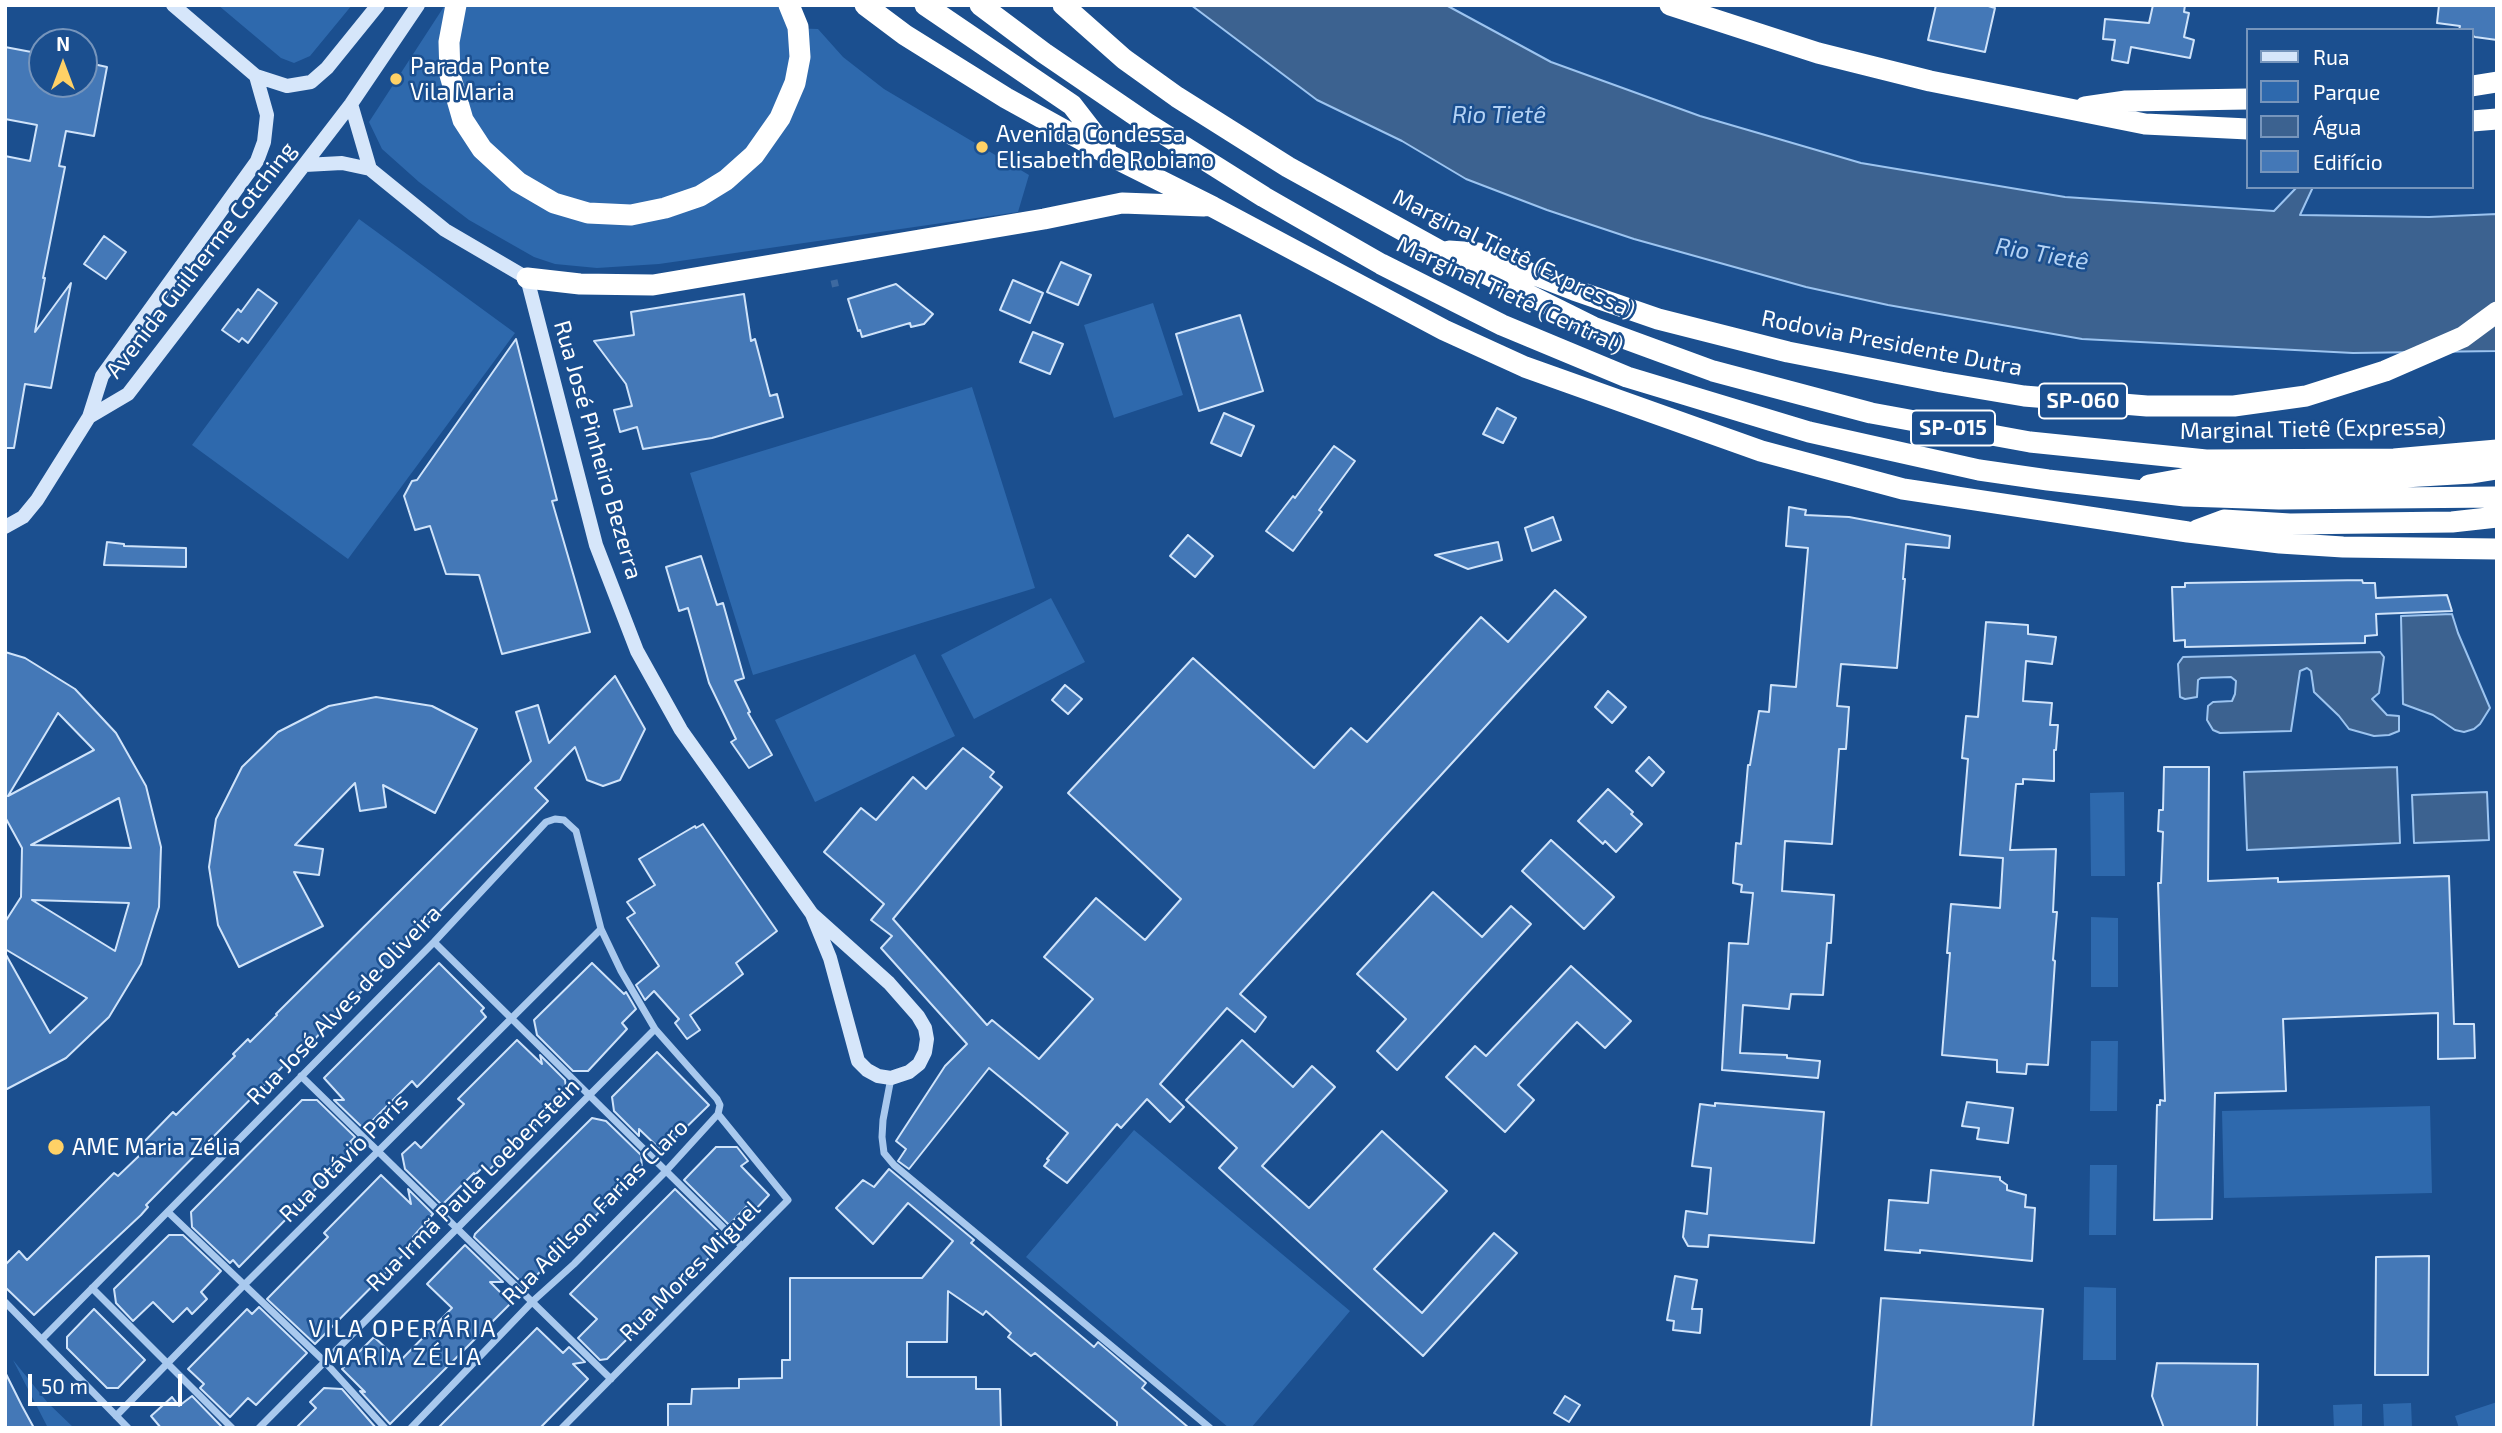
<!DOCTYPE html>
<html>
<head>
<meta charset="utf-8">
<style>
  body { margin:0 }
  #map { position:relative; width:2502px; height:1433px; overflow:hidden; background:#1b4f8f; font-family:"Exo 2",sans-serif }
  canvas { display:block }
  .frame { position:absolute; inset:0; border:7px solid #fff; pointer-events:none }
  .legend { position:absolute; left:2246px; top:28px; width:228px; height:161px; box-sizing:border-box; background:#1b4f8f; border:2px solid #7695bc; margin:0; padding:9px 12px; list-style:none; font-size:21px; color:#fff }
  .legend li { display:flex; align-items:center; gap:14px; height:35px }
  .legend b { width:35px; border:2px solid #7695bc }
  .north { position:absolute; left:28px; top:28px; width:70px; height:70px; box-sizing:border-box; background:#1b4f8f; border:2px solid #7695bc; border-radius:50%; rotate:0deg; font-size:19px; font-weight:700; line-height:28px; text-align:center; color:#fff }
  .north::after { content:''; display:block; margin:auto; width:24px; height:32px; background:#ffd166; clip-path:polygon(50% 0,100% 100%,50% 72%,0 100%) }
  .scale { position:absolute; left:28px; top:1374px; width:154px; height:32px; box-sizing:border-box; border:4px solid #fff; border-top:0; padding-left:9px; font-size:21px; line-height:24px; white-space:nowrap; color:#fff; -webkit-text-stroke:5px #1b4f8f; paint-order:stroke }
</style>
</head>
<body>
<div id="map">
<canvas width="2502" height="1433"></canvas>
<div class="frame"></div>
<ul class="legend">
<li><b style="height:9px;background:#d6e6fa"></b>Rua</li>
<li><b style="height:19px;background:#2e69ad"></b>Parque</li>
<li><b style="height:19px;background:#3c6290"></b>Água</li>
<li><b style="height:19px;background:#4478b7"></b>Edifício</li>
</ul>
<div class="north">N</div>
<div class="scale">50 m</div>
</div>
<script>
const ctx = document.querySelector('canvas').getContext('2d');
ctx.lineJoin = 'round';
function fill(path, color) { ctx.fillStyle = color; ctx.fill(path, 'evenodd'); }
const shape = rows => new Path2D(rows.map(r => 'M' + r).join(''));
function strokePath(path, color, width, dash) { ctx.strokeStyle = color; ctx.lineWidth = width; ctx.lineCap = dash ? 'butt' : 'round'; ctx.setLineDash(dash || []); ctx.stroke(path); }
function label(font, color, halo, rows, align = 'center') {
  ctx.font = font + ' "Exo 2",sans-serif'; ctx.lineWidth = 5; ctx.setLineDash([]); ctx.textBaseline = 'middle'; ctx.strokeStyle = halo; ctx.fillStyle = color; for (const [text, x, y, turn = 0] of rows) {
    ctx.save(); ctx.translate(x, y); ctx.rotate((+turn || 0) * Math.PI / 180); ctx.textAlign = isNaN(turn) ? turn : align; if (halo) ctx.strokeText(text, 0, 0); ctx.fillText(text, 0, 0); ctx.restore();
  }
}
fill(shape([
  [218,5,352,5,310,56,294,63,281,58],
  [445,5,784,5,788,28,818,29,843,57,884,89,1029,175,1018,212,659,264,597,268,555,264,534,257,469,220,419,182,382,149,369,122],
  [359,219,515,333,348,559,192,445],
  [1153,303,1183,395,1114,418,1084,325],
  [972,387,1035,588,753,675,690,473],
  [1051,598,1085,662,974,719,941,655],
  [915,654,955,736,815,802,775,720],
  [2124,792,2125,876,2091,876,2090,793],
  [2091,917,2118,918,2118,987,2091,987],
  [2091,1041,2118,1041,2117,1111,2090,1111],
  [2430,1106,2432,1193,2224,1198,2222,1111],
  [1134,1130,1350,1311,1251,1428,1229,1428,1026,1257],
  [2090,1165,2117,1165,2116,1235,2089,1235],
  [2084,1287,2116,1288,2116,1360,2083,1360],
  [13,1360,48,1403,74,1428,48,1428],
  [2497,1402,2497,1428,2459,1428,2455,1416],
  [2411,1403,2412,1428,2384,1428,2383,1404],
  [2362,1404,2362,1428,2334,1428,2333,1405]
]), '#2e69ad');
const water = shape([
  [1191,5,1446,5,1551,62,1700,116,1861,163,2065,197,2274,211,2297,187,2313,187,2300,215,2429,217,2497,214,2497,351,2353,353,2082,339,1888,305,1806,287,1634,239,1547,210,1466,179,1402,141,1317,100,1191,5],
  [2452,614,2458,633,2490,708,2480,724,2474,729,2464,732,2455,730,2433,715,2403,704,2401,616,2452,614],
  [2380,652,2384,657,2379,693,2372,699,2387,715,2399,716,2399,731,2389,735,2374,736,2349,729,2339,716,2314,692,2311,671,2307,668,2300,671,2291,731,2220,733,2213,730,2207,720,2208,706,2213,702,2232,701,2235,694,2236,681,2231,677,2201,678,2198,680,2197,697,2185,699,2180,697,2178,664,2183,657,2380,652],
  [2397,767,2400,843,2247,850,2244,772,2397,767],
  [2487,792,2489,840,2414,843,2412,795,2487,792]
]);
fill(water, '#3c6290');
strokePath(water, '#9cc4f0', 2);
const building = shape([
  [1936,5,1985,5,1995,8,1985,52,1928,40,1936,5],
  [2153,5,2185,5,2184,12,2189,13,2184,37,2194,40,2190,58,2131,47,2128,63,2112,60,2115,40,2103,39,2105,19,2149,23,2153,5],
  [2439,5,2497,5,2497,40,2475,37,2472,35,2472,30,2459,30,2460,26,2437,23,2439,5],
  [5,47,42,54,42,84,84,84,84,62,107,67,94,136,66,131,59,166,65,167,43,278,45,278,35,332,71,283,51,388,25,384,14,448,5,448,5,156,30,161,37,125,5,119,5,47],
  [104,236,126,252,106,279,84,264,104,236],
  [1061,262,1091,275,1078,305,1047,292,1061,262],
  [1013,280,1043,293,1030,323,1000,310,1013,280],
  [896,284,933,314,924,324,911,327,910,323,862,337,860,330,858,331,848,299,896,284],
  [258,289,277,303,248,343,242,338,239,342,222,330,238,309,241,312,258,289],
  [744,294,751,341,755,339,770,396,777,394,783,417,712,438,643,449,637,427,620,432,614,410,632,406,626,384,594,341,634,335,631,312,744,294],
  [1240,315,1263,391,1199,411,1176,334,1240,315],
  [1033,332,1063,344,1050,374,1020,362,1033,332],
  [516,339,557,500,552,501,590,632,502,654,479,575,446,574,430,526,415,530,404,496,412,481,417,480,516,339],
  [1497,408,1516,418,1503,443,1483,434,1497,408],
  [1224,413,1254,426,1241,456,1211,443,1224,413],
  [1334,446,1355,461,1319,510,1322,512,1293,551,1266,531,1293,496,1295,498,1334,446],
  [1789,507,1806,510,1805,515,1849,517,1950,536,1949,548,1906,544,1903,579,1905,579,1897,668,1841,664,1837,706,1849,707,1846,749,1839,749,1832,844,1785,841,1782,891,1834,895,1831,943,1827,943,1823,995,1791,994,1789,1009,1743,1005,1740,1053,1787,1055,1787,1058,1820,1061,1818,1078,1722,1070,1729,943,1748,944,1753,893,1741,892,1742,885,1733,883,1736,843,1741,844,1748,765,1750,765,1759,711,1769,712,1771,685,1796,687,1808,548,1786,546,1789,507],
  [1553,517,1561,540,1532,551,1525,528,1553,517],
  [1188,535,1213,556,1195,577,1170,556,1188,535],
  [107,542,124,544,124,546,186,548,186,567,104,565,107,542],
  [1498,542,1502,560,1468,569,1435,555,1498,542],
  [701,556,717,605,723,603,744,678,735,681,750,712,748,713,772,755,749,768,731,742,736,739,709,683,688,608,679,611,666,567,701,556],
  [2362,580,2363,583,2375,583,2376,598,2447,595,2452,611,2376,614,2377,635,2365,636,2365,643,2185,647,2185,640,2174,641,2172,587,2185,587,2185,583,2362,580],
  [1555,590,1586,617,1240,994,1266,1017,1255,1032,1227,1008,1160,1084,1184,1107,1170,1122,1147,1099,1121,1128,1117,1124,1067,1183,1044,1166,1049,1160,1047,1159,1068,1133,989,1068,909,1169,898,1161,906,1149,896,1141,945,1066,967,1044,881,948,892,936,871,920,884,904,824,852,861,808,876,820,913,777,926,789,963,748,994,772,990,777,1002,787,893,919,987,1025,992,1020,1039,1059,1093,999,1044,957,1096,898,1145,940,1181,899,1068,793,1193,658,1314,768,1351,728,1367,742,1481,617,1508,642,1555,590],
  [1986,622,2028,625,2028,634,2056,637,2052,664,2026,661,2023,701,2052,703,2050,725,2058,725,2056,750,2054,750,2054,781,2023,779,2023,784,2016,784,2010,850,2056,849,2053,912,2057,912,2053,960,2055,961,2048,1065,2027,1064,2026,1074,1997,1072,1997,1060,1942,1055,1950,953,1947,953,1951,904,2000,908,2003,858,1960,855,1968,759,1962,758,1966,716,1978,717,1986,622],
  [5,652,25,658,75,689,116,733,146,786,161,847,159,907,141,964,109,1017,66,1058,5,1090,5,953,50,1033,87,998,5,949,5,922,21,897,22,848,5,817,5,652],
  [58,713,94,750,8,796,58,713],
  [119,798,131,848,31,845,119,798],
  [32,900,129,903,115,951,32,900],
  [615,676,645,729,620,780,603,786,587,780,575,747,535,788,548,801,297,1057,295,1054,146,1205,148,1207,141,1215,34,1315,5,1287,5,1265,19,1251,27,1260,114,1173,118,1176,141,1154,142,1151,139,1147,173,1112,176,1115,235,1056,233,1054,248,1039,250,1042,277,1015,276,1014,531,761,516,712,538,705,549,743,615,676],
  [1065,685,1082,699,1068,714,1052,700,1065,685],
  [1608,691,1626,707,1612,723,1595,707,1608,691],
  [376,697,432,706,477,729,435,813,383,785,386,807,360,811,355,783,295,845,323,849,319,875,294,872,323,926,239,967,218,925,209,867,216,819,242,767,278,732,329,706,376,697],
  [1649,757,1664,772,1652,786,1636,771,1649,757],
  [2164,767,2209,767,2208,881,2278,878,2278,882,2449,876,2454,1024,2474,1024,2475,1058,2438,1059,2438,1013,2283,1019,2286,1091,2215,1093,2212,1219,2154,1220,2157,1105,2160,1105,2160,1100,2165,1101,2158,883,2161,883,2163,832,2158,831,2159,810,2163,810,2164,767],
  [1608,789,1633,812,1631,814,1642,824,1616,852,1605,841,1603,844,1578,821,1608,789],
  [703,824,777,931,736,963,743,974,690,1015,700,1030,687,1039,675,1023,679,1019,654,991,645,1000,636,985,659,966,627,918,635,913,627,902,655,885,639,859,695,826,696,828,703,824],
  [1551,840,1614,897,1584,929,1522,871,1551,840],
  [1433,892,1482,937,1511,906,1531,924,1397,1070,1377,1051,1406,1019,1357,974,1433,892],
  [439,963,484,1008,481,1011,486,1017,417,1087,412,1081,364,1129,334,1100,344,1100,324,1078,439,963],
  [592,963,624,994,626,992,636,1009,622,1023,627,1029,588,1071,573,1071,537,1035,534,1020,592,963],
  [1571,966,1631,1021,1605,1048,1577,1022,1518,1085,1534,1100,1505,1132,1446,1077,1475,1046,1486,1056,1571,966],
  [517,1040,542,1064,540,1055,565,1080,567,1094,488,1171,483,1167,475,1175,474,1173,442,1205,405,1169,402,1154,415,1142,421,1148,464,1104,458,1099,517,1040],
  [1242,1040,1293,1087,1312,1066,1335,1087,1262,1166,1309,1208,1382,1131,1447,1191,1374,1269,1422,1313,1494,1233,1517,1253,1423,1356,1219,1168,1237,1148,1186,1100,1242,1040],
  [657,1052,709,1105,662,1151,639,1129,639,1136,614,1111,612,1097,657,1052],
  [302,1100,317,1100,355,1137,350,1142,356,1148,239,1267,233,1260,230,1263,192,1227,191,1212,302,1100],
  [1967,1102,2013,1108,2008,1143,1977,1139,1979,1128,1962,1126,1967,1102],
  [1715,1103,1824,1112,1814,1243,1709,1235,1708,1247,1688,1246,1683,1237,1686,1211,1707,1214,1711,1168,1692,1166,1700,1104,1715,1106,1715,1103],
  [592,1118,606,1121,641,1155,642,1169,530,1282,521,1282,474,1237,475,1234,592,1118],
  [716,1147,737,1147,748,1161,741,1166,769,1195,754,1211,748,1205,729,1225,684,1180,716,1147],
  [889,1169,974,1240,971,1243,1094,1347,1098,1342,1146,1383,1142,1388,1189,1428,1117,1428,1117,1422,1035,1353,1031,1356,1008,1337,1011,1333,986,1311,983,1315,948,1291,947,1342,907,1342,907,1377,976,1377,976,1389,1000,1389,1001,1428,668,1428,668,1404,691,1404,692,1389,739,1388,739,1379,782,1378,782,1360,790,1360,790,1278,922,1278,953,1241,908,1203,873,1244,836,1208,863,1180,874,1187,889,1169],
  [1931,1170,2000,1177,2000,1180,2007,1185,2007,1190,2026,1195,2025,1207,2035,1208,2032,1261,1920,1250,1920,1253,1885,1250,1889,1200,1928,1203,1931,1170],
  [381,1175,411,1204,408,1189,433,1214,413,1237,417,1241,315,1344,267,1299,328,1237,324,1233,381,1175],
  [675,1189,721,1234,720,1247,607,1359,600,1360,578,1338,597,1319,570,1294,675,1189],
  [169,1235,183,1235,221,1271,201,1292,207,1299,192,1314,187,1308,173,1322,153,1302,133,1321,116,1303,114,1289,169,1235],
  [465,1245,503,1282,490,1282,511,1303,390,1424,360,1391,365,1392,342,1369,374,1337,400,1361,452,1308,427,1284,465,1245],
  [2429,1256,2428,1375,2375,1375,2376,1257,2429,1256],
  [1675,1276,1697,1280,1692,1309,1702,1309,1700,1333,1673,1330,1674,1321,1667,1320,1675,1276],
  [1881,1298,2043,1309,2033,1428,1871,1428,1881,1298],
  [259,1307,307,1353,256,1405,248,1398,230,1417,200,1388,204,1384,188,1369,247,1309,252,1314,259,1307],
  [94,1309,145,1360,118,1388,107,1388,67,1348,67,1337,94,1309],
  [537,1328,563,1353,569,1347,585,1362,573,1364,588,1379,540,1428,438,1428,537,1328],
  [2157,1363,2258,1364,2257,1426,2256,1428,2164,1428,2152,1396,2157,1363],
  [5,1372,22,1406,34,1428,5,1428,5,1372],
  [324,1388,342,1389,376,1428,296,1428,316,1408,310,1402,324,1388],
  [1565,1396,1580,1405,1569,1422,1554,1413,1565,1396],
  [172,1397,179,1406,192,1396,221,1426,219,1428,161,1428,151,1416,172,1397]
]);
fill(building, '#4478b7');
strokePath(building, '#cfe3fa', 2);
strokePath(shape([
  [834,280,836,289]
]), '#3d69a0', 7, [7, 3.5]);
strokePath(shape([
  [434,942,742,1246],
  [301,1076,611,1379],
  [891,1078,883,1120,882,1137,884,1153,894,1165,1210,1428],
  [168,1212,324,1361,385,1428],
  [92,1288,232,1428],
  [5,1302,128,1428],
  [42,1339,434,942,546,822,555,819,564,820,576,831,601,929,621,971,655,1029,717,1099,720,1105,718,1114,788,1200,562,1428],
  [116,1416,244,1285,601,929],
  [259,1428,655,1029],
  [411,1428,533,1301,574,1264,666,1171,718,1114]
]), '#a9c9ee', 7);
strokePath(shape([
  [173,5,256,76,287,86,311,82,327,68,378,5],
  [351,104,370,169],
  [305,165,342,163,370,169,445,230,527,278,596,545,637,651,681,730,812,914,830,958,858,1061,867,1070,878,1076,891,1078,909,1072,919,1064,925,1052,927,1039,925,1028,918,1016,889,983,812,914],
  [89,417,102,376,257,161,264,142,267,115,256,76],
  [5,527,23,517,37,500,89,417,128,394,351,104,418,5]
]), '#d6e6fa', 14);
strokePath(shape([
  [456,5,449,42,450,75,463,120,482,149,518,182,554,203,588,213,631,215,665,208,700,196,726,180,754,155,780,118,795,83,800,57,798,27,789,5],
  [865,5,905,35,1006,98,1111,156,1213,207,1444,330,1525,367,1761,451,1903,489,2188,532,2280,543,2343,547,2497,549],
  [925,5,1072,105,1106,149],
  [980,5,1044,53,1148,124,1264,197,1381,264,1502,325,1627,377,1809,432,1979,470,2048,480,2185,496,2279,499,2497,497],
  [1063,5,1124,59,1177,97,1288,167,1440,251,1593,327,1713,371,1871,413,2030,442,2206,460,2394,459,2497,450],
  [1670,5,1818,53,1930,81,2145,124,2248,129],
  [2472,86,2497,82],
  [2085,107,2126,101,2248,99],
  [2472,121,2497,119],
  [1449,251,1478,253,1574,290,1658,319,1788,352,1941,382,2024,396,2147,406,2234,406,2306,396,2385,371,2463,337,2497,312],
  [527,278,580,284,653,285,1044,219,1122,203,1204,206],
  [2149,485,2187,478,2387,478,2472,473,2497,469],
  [2197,530,2224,520,2290,524,2452,522,2497,517]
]), '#fff', 21);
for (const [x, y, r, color] of [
  [396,79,7,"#ffd166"],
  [982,147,7,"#ffd166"],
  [56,1147,9,"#ffd166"]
]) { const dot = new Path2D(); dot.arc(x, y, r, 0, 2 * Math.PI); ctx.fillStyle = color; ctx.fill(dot); strokePath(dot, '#1b4f8f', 2.5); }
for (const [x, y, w] of [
  [2083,401,88],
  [1953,428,84]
]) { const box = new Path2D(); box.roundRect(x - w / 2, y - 17.5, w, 35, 5); ctx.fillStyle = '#1b4f8f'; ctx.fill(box); strokePath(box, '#fff', 2); }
label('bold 21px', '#fff', null, [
  ["SP-060",2083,401],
  ["SP-015",1953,428]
]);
label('23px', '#fff', '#1b4f8f', [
  ["Parada Ponte",410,66],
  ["Vila Maria",410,92],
  ["Avenida Condessa",996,134],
  ["Elisabeth de Robiano",996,160],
  ["AME Maria Zélia",72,1147]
], 'left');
label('23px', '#fff', '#1b4f8f', [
  ["Marginal Tietê (Expressa)",1514,254,26],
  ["Avenida Guilherme Cotching",201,260,-52],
  ["Marginal Tietê (Central)",1510,295,25],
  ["Rodovia Presidente Dutra",1892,343,11],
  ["Marginal Tietê (Expressa)",2313,429,-1],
  ["Rua José Pinheiro Bezerra",598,450,74],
  ["Rua José Alves de Oliveira",344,1005,-46],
  ["Rua Otávio Paris",344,1158,-45],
  ["Rua Irmã Paula Loebenstein",473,1185,-45],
  ["Rua Adilson Farias Claro",595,1212,-45],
  ["Rua Mores Miguel",690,1271,-45]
]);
label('italic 24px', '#b5d3f5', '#1b4f8f', [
  ["Rio Tietê",1499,115],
  ["Rio Tietê",2042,254,10]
]);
ctx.letterSpacing = '2px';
label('24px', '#fff', '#1b4f8f', [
  ["VILA OPERÁRIA",403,1329],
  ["MARIA ZÉLIA",403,1357]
]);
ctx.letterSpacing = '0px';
</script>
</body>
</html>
